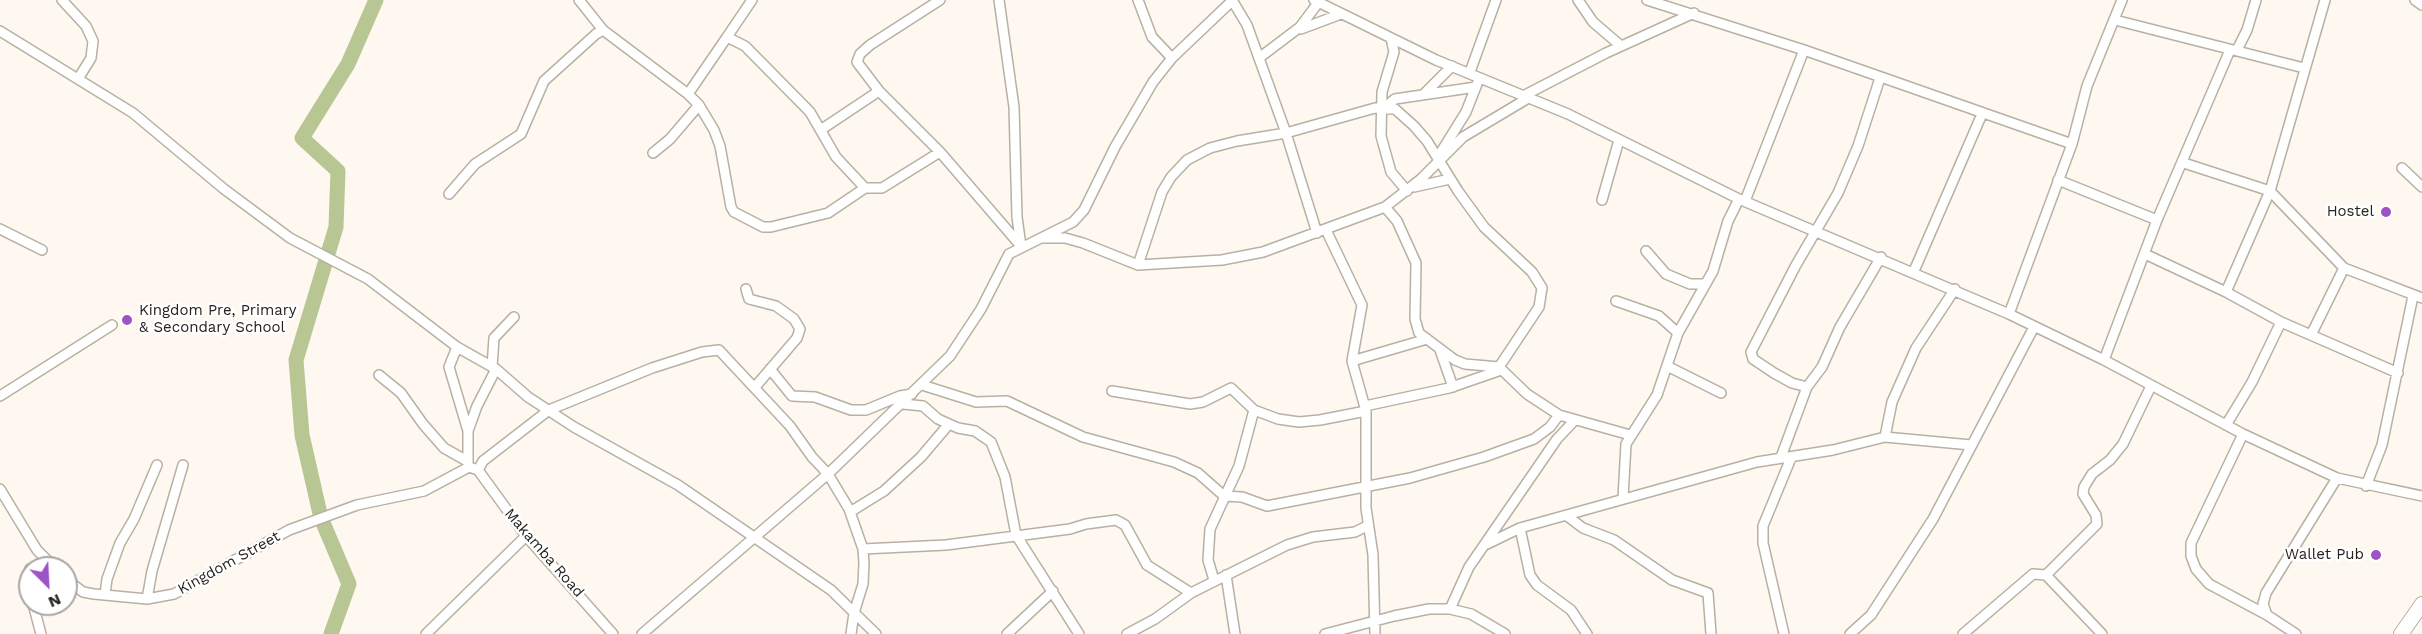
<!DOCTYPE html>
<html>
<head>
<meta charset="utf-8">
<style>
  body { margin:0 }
  #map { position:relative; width:2422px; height:634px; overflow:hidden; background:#fef8f1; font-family:"Work Sans",sans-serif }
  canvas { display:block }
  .north { position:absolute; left:18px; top:556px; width:60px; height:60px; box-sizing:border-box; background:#fff; border:2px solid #a8a7a5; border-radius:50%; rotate:156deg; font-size:16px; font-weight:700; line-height:24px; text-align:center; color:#26221e }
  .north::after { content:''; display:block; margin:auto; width:21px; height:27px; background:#9c53c6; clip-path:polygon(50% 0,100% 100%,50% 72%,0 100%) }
</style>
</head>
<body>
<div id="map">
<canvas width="2422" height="634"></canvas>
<div class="north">N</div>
</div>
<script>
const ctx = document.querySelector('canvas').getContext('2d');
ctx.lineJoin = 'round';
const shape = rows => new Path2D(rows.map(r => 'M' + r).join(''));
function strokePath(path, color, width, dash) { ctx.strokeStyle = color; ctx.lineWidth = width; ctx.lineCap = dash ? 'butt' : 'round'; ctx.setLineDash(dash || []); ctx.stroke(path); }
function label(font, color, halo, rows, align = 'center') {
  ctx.font = font + ' "Work Sans",sans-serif'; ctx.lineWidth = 5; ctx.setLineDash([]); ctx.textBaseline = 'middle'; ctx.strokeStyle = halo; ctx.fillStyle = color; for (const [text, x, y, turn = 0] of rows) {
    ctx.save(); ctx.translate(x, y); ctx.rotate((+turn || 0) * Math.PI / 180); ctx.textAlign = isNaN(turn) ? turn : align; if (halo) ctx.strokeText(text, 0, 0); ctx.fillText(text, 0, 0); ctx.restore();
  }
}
strokePath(shape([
  [331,634,349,584,321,518,302,435,296,360,336,227,338,171,302,138,348,64,376,0]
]), '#b7c692', 15);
const minor = shape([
  [62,0,86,26,93,41,91,58,78,79],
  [579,0,603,30],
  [940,0,870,45,860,54,857,62,879,91,940,152,1021,246],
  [999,0,1014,107,1017,217,1021,246],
  [1138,0,1152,37,1172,58],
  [1232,0,1247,25,1286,133,1317,233],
  [1314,0,1436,60,1568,114,1739,199,2009,314,2104,360,2243,434,2337,478,2422,496],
  [1578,0,1593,22,1621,46],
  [1647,0,1804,50,2072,144],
  [2415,0,2422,5],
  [2115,20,2304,68],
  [1301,29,1341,14],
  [0,31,133,113,224,189,290,238,368,279,457,347,496,369,528,397,574,427,678,485,831,590,876,634],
  [727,37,752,0],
  [1391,38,1394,52,1382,92,1381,136,1391,172,1407,191],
  [2237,50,2247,30,2256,0],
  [1259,58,1300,27,1318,3],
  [1470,72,1496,0],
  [688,94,727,37,745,46,810,112,836,157,865,188,882,188,940,152],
  [1424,94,1452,66],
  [1525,95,1606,53,1694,13],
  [1385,107,1395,99,1476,87],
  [822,129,879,91],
  [653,153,670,139,699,105],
  [1438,157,1466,112,1477,84],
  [2184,163,2270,191,2344,268,2422,298],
  [2402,168,2422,187],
  [2058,180,2157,220],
  [1414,187,1450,179],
  [449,194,475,164,521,134,544,81,596,34,603,30,688,94,699,105,714,130,720,146,731,207,734,212,763,227,771,227,828,213,865,188],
  [1602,200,1619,140],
  [1745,201,1804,50],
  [1385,207,1397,221,1416,263,1415,319,1419,333,1455,360,1465,364,1499,367,1527,394,1559,415,1630,435],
  [0,229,42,250],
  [1326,230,1362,305,1352,361,1366,411,1366,508,1373,555,1375,634],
  [1044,238,1065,238,1083,243,1138,265,1222,260,1263,252,1385,207,1421,179,1463,137,1530,97],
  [1646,251,1666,274,1690,284,1704,284],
  [2145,254,2226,292,2281,322,2398,373],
  [1138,265,1162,192,1171,177,1187,160,1210,148,1237,141,1286,133,1375,108,1395,109,1414,126,1427,141,1458,191,1484,227,1532,272,1542,288,1539,307,1499,367],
  [1914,271,1982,114],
  [746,289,749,299,776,306,794,319,800,329,797,338,755,387],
  [2226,292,2270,191,2325,0],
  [1616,301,1659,316,1678,333],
  [2009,314,2072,144,2087,86,2122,0],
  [2311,335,2344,268],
  [457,347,449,367,468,431],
  [1440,350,1453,387],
  [2104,360,2157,220,2230,50],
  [1352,361,1427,339],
  [1667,366,1721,393],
  [492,367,494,338,514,317],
  [770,369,792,396,815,397,851,410,866,410,900,396,912,394],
  [379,375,401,393,423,424,444,448,467,461],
  [922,385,976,402,1007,401,1083,437,1174,462,1198,473,1224,496,1242,497,1267,506,1410,478,1484,457,1534,439,1550,427,1559,415],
  [1807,387,1792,383,1774,373,1753,359,1751,352,1796,265,1838,193,1858,146,1880,78],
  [1112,391,1190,404,1203,402,1231,388,1254,410,1278,419,1299,422,1320,420,1366,411],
  [0,396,112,325],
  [903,404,923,406,938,419,958,428,975,431,991,442,1005,477,1016,535,1079,634],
  [1365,406,1449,388,1501,370],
  [2226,425,2252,382,2281,322],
  [2243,434,2191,543,2191,556,2196,569,2209,584,2267,615,2296,634],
  [1885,437,1892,402,1916,348,1955,289],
  [1781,457,1807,387,1822,367,1840,327,1881,257],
  [468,465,468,431,477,406,496,369],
  [478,470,526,536,613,634],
  [2366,486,2382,445,2413,296],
  [0,489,37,550,55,568],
  [1623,498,1626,444,1657,395,1678,333,1713,271,1728,221,1739,199],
  [850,512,884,491,921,457,949,424],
  [1567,516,1583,528,1614,540,1672,580,1708,593,1711,634],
  [1520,528,1530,575,1537,585,1571,610,1587,634],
  [1487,544,1520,528,1757,462,1833,450,1885,437,1971,445],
  [863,549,946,545,1070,529,1086,524,1116,520,1125,525,1147,565,1191,593],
  [30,569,28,581,30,590],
  [1226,575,1235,634],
  [2046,575,2097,524,2096,515,2083,494,2084,487,2092,474,2110,460,2123,444,2151,386],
  [66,579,83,592,94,594,147,599,174,594,289,530,357,505,424,491,469,467,478,470,483,461,549,410,652,368,702,352,719,350,790,426,812,457,828,474,849,509,863,549,864,563,863,584,854,613,851,634],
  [1214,580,1208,560,1210,529,1239,466,1254,410],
  [105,594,107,579,120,543,134,519,157,465],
  [147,599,152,571,183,465],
  [33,604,41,634],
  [1450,609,1469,567,1557,439,1574,421],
  [2267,615,2263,604,2266,593,2337,478],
  [426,634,526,536],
  [642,634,828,474,950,356,981,309,1009,254,1073,222,1084,210,1115,147,1153,82,1172,58,1233,0],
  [1007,634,1053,591],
  [1127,634,1155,619,1191,593,1287,545,1313,537,1355,532,1367,526],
  [1325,634,1394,616,1429,609,1450,609,1471,614,1505,634],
  [1784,634,1763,543,1763,526,1791,458],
  [1850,634,1871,615,1933,519,2034,327],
  [1963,634,2033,574,2046,575,2102,634]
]);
const secondary = shape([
  [2401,634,2422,604]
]);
strokePath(minor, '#b9b0a4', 12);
strokePath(secondary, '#b9b0a4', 16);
strokePath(minor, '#fff', 9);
strokePath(secondary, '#fff', 14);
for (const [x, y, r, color] of [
  [2386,212,6,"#9c53c6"],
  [127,320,6,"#9c53c6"],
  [2376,555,6,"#9c53c6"]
]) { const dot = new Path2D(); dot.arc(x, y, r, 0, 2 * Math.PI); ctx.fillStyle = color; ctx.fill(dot); strokePath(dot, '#fff', 2); }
label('15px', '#26221e', '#fff', [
  ["Hostel",2374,212],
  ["Kingdom Pre, Primary",139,311,"left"],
  ["& Secondary School",139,328,"left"],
  ["Wallet Pub",2364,555]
], 'right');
label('15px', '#26221e', '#fff', [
  ["Makamba Road",544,553,49],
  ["Kingdom Street",229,563,-29]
]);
</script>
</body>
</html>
